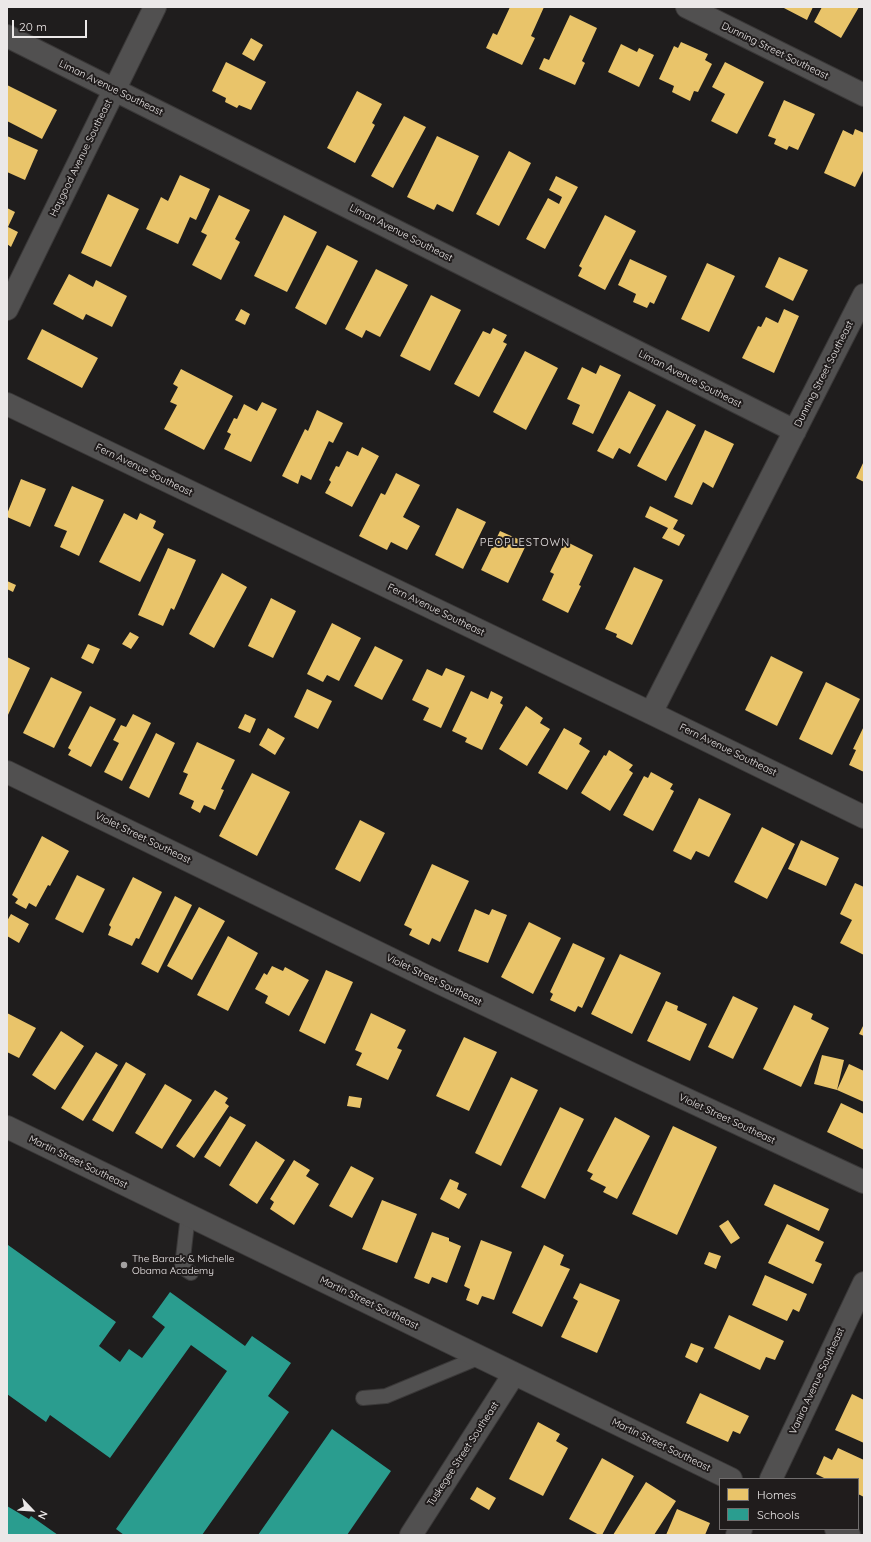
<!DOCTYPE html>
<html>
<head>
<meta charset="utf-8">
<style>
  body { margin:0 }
  #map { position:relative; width:871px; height:1542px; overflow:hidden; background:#1f1d1d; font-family:Quicksand,sans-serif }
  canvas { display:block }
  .frame { position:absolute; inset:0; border:8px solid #ebe8e8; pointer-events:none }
  .legend { position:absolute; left:719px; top:1478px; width:140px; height:52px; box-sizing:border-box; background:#201c1c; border:1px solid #716e6e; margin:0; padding:5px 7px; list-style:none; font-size:12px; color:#ebe8e8 }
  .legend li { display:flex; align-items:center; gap:8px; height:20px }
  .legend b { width:20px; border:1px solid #716e6e }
  .north { position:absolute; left:12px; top:1490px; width:40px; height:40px; -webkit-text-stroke:3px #201c1c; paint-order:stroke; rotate:115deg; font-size:11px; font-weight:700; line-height:16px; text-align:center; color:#ebe8e8 }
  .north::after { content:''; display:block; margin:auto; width:14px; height:18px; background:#ebe8e8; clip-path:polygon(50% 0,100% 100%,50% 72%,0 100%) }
  .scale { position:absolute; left:12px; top:20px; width:75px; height:18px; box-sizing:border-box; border:2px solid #ebe8e8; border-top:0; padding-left:5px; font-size:12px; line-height:14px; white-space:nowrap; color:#ebe8e8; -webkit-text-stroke:3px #201c1c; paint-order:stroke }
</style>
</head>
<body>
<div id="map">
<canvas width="871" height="1542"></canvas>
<div class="frame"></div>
<ul class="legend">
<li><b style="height:11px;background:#e9c46a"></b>Homes</li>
<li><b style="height:11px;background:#2a9d8f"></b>Schools</li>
</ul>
<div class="north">N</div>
<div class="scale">20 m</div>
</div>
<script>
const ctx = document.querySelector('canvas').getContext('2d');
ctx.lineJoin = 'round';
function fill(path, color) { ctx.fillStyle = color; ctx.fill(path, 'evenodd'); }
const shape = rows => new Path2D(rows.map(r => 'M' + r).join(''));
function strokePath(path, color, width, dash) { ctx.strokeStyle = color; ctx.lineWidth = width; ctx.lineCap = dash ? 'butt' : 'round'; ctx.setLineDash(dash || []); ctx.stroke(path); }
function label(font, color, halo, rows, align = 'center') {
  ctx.font = font + ' Quicksand,sans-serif'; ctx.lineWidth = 4; ctx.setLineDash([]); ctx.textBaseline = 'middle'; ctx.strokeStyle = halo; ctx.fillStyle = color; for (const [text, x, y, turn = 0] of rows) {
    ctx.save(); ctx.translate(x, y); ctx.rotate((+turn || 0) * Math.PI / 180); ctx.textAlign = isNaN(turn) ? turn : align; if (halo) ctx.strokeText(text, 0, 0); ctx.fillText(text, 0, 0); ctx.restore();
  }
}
fill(shape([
  [510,7,544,7,531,36,535,38,522,65,486,48,493,33,497,35],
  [782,7,813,7,807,20],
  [822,7,859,7,841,38,814,22],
  [570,15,597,28,582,61,585,63,575,85,539,69,544,58,549,60],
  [251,38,263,45,254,61,242,54],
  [681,42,708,54,705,60,712,64,698,92,694,91,690,101,672,92,674,86,659,79,674,46,678,48],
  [621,44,637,52,639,48,654,55,639,87,608,72],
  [226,62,266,82,251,110,239,105,237,108,225,102,226,98,212,91],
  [725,62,764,82,737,134,711,121,725,94,712,87],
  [7,85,57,110,42,139,7,121],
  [357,91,382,104,372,123,375,125,355,163,327,148],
  [784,100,815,114,798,150,789,146,787,150,774,144,776,139,768,136],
  [404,116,426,127,393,188,371,176],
  [855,129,864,133,864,169,855,187,824,173,843,130,853,135],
  [7,136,38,150,25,180,7,172],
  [437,136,479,156,453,212,437,204,434,210,407,197],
  [509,151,531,163,499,226,476,214],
  [180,175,210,189,196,220,190,217,178,244,146,229,161,197,168,201],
  [556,176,578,187,545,249,526,239,548,198,559,204,562,197,549,190],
  [108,194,139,209,111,267,81,253],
  [219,195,250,210,235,239,240,242,221,280,192,265,207,235,201,232],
  [7,208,15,212,8,227,18,232,11,247,7,244],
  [284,215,317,232,287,292,254,276],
  [605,215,636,231,605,290,578,276,582,268,579,266],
  [327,245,358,261,326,325,295,308],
  [779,257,808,270,793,301,765,287],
  [630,259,667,276,654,304,650,302,647,308,633,302,636,294,618,285],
  [707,263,735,276,709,332,681,319],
  [376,269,408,285,380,337,366,330,362,338,345,329],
  [69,274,93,287,96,280,127,296,112,327,86,314,83,320,53,304],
  [431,295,461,310,430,371,400,356],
  [241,309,250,314,245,325,235,320],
  [784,309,799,316,774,373,742,358,758,326,761,327,766,317,778,323],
  [493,328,507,335,503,342,507,344,479,397,454,384,483,331,490,334],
  [42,329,98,358,82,388,27,359],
  [525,351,558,368,526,430,493,412],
  [600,365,621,375,593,434,572,424,580,405,567,399,582,367,596,374],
  [181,369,233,396,204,450,164,429,177,405,170,402,178,387,173,384],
  [629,391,656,405,630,454,619,448,613,459,597,451],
  [262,402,277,409,251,462,224,449,231,434,227,432,234,418,237,419,244,404,257,411],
  [317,410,343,423,333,443,329,441,311,480,301,475,298,484,282,476,305,429,308,431],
  [667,410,696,425,666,481,637,466],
  [705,430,734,444,713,488,703,482,692,505,674,497],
  [362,447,379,456,352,507,325,493,331,482,329,480,336,466,339,467,347,451,358,456],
  [864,461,864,482,856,478],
  [396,473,420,485,403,517,420,526,407,550,391,542,387,550,359,536,381,493,385,495],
  [21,479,46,489,30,527,7,517,7,514],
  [72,486,104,500,79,556,60,547,67,531,54,526],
  [650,506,678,520,673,529,685,535,679,546,662,538,668,528,645,517],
  [457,508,486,522,463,569,435,555],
  [124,513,137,520,140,513,156,521,153,528,164,534,140,582,99,562],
  [500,531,527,543,508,583,481,570],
  [565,541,593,555,579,585,581,586,568,613,542,600,554,574,550,572],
  [168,548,196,560,174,610,171,608,163,626,138,615],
  [634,567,663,580,632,645,616,637,617,634,605,629],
  [222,573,247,587,214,648,189,634],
  [7,581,16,585,13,592,7,589],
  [271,598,296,611,273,658,248,646],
  [332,623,361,638,339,681,327,675,323,682,307,674],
  [130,632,139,637,131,649,122,644],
  [88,644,100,649,93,664,81,658],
  [375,646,403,660,382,700,354,686],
  [771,656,803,672,777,726,745,710],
  [7,657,30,668,7,717],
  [446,668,465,676,441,728,423,720,429,708,412,700,427,669,442,676],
  [51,677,82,692,54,748,23,733],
  [826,682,860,699,832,755,799,739],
  [307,689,332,701,318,729,294,717],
  [471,691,488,699,491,691,503,697,500,703,503,705,482,750,465,742,467,738,452,731],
  [90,706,116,719,91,767,68,755,71,750,68,748],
  [526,706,543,718,540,723,550,729,527,766,499,749],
  [133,714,151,723,122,781,104,772,119,743,113,740,121,725,126,727],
  [245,714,256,719,250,733,238,728],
  [864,726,864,772,849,765,856,750,853,749],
  [268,728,285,738,275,755,259,745],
  [564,728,582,738,579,744,590,751,567,790,538,773],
  [156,733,175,743,149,798,129,788],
  [197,742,235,760,221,789,224,790,215,810,204,805,200,813,191,808,194,801,179,794,188,774,183,772],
  [609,750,633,765,629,770,633,773,610,811,581,793,604,755,606,756],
  [651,772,673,784,670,789,674,791,653,831,623,815,644,776,648,778],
  [252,773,290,792,257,856,219,836],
  [699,798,731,814,709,857,696,851,691,860,673,851],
  [360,820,385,833,360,882,335,869],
  [762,827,795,844,767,899,734,882],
  [42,836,69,851,50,886,48,885,36,907,29,903,26,909,15,903,18,899,12,895],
  [801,840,839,858,826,886,788,869],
  [432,864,469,881,440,942,432,938,429,945,409,935,412,929,404,925],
  [77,875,105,889,83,933,55,919],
  [133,877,162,892,139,939,136,938,132,946,108,935,111,927,109,925],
  [855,883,864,887,864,955,840,943,852,920,840,914],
  [175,896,192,905,158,973,141,964],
  [199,907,225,921,192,980,167,966],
  [475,909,489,915,492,909,507,915,488,963,458,951],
  [11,914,29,924,19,943,7,936,7,921],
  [529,922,561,938,533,994,501,977],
  [228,936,258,953,228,1011,197,995],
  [573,943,605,958,582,1008,578,1006,575,1012,550,1000,553,994,550,992],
  [620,954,661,973,632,1034,591,1014],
  [272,966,283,971,285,967,309,980,289,1016,265,1003,268,996,255,989,264,973,267,975],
  [326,970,353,982,325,1044,299,1031],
  [733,996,758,1008,733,1059,708,1047],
  [666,1001,678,1006,677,1010,707,1024,690,1061,647,1041],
  [794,1005,813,1014,811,1019,829,1028,801,1087,763,1069],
  [7,1013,36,1028,19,1058,7,1052],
  [371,1013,406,1030,397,1048,402,1050,388,1080,356,1065,362,1053,355,1050],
  [864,1024,864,1036,859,1034],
  [61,1031,84,1046,55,1090,32,1075],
  [464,1037,497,1052,469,1111,436,1096],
  [96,1052,118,1065,83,1121,61,1108],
  [822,1055,844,1060,837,1090,814,1084],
  [126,1062,146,1074,113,1132,92,1120],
  [849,1064,864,1071,864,1102,837,1090],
  [511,1077,538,1090,501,1166,475,1153],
  [165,1084,192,1100,162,1149,135,1133],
  [215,1090,228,1098,225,1103,229,1106,194,1158,176,1146],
  [349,1096,362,1098,360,1108,347,1106],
  [841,1103,864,1114,864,1150,827,1132],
  [560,1107,584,1119,545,1199,521,1187],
  [230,1116,246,1125,220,1167,204,1157],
  [615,1117,650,1136,617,1199,603,1192,606,1187,590,1179,593,1174,587,1171],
  [673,1126,717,1147,677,1235,632,1214],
  [256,1141,285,1160,257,1204,229,1185],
  [294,1160,310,1170,306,1176,319,1184,294,1225,270,1209,274,1202,270,1199],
  [351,1166,374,1178,352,1218,329,1206],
  [450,1179,459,1183,457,1189,467,1194,459,1209,440,1199],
  [774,1184,829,1209,819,1231,764,1205],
  [382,1200,417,1214,397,1263,362,1249],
  [728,1220,740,1238,731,1244,719,1226],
  [787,1224,824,1242,815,1261,822,1264,813,1284,768,1263],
  [432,1232,449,1238,449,1241,461,1246,447,1283,432,1277,429,1284,414,1278],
  [481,1240,512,1252,494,1300,482,1296,478,1305,466,1300,470,1289,464,1286],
  [544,1245,564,1255,560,1265,570,1269,542,1327,512,1313],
  [709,1252,721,1256,716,1269,704,1264],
  [765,1275,807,1294,799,1312,793,1309,787,1321,752,1305],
  [580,1283,620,1300,597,1353,561,1337,578,1301,573,1298],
  [729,1315,784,1341,775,1360,766,1357,760,1370,714,1348],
  [691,1343,704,1348,697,1363,685,1357],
  [700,1393,749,1416,740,1434,733,1431,728,1442,686,1423],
  [852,1394,864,1400,864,1443,835,1430],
  [538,1422,560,1434,556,1441,568,1448,543,1496,509,1479],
  [838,1448,864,1460,864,1497,858,1494,858,1479,826,1479,816,1474,824,1456,832,1460],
  [602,1458,634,1476,602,1535,599,1535,569,1519],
  [646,1482,676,1501,654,1535,613,1535],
  [477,1487,496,1498,489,1510,470,1499],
  [677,1509,710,1523,705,1535,666,1535]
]), '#e9c46a');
fill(shape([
  [8,1245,116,1322,99,1346,120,1362,129,1349,142,1358,165,1327,152,1317,170,1292,245,1346,252,1336,291,1363,268,1396,289,1412,202,1535,124,1535,116,1529,227,1371,191,1345,110,1458,50,1415,46,1422,7,1394],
  [332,1429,391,1471,347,1535,258,1535],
  [7,1506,29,1519,31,1516,58,1535,7,1535]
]), '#2a9d8f');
const lane = shape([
  [188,1215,182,1267,191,1273],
  [363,1398,386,1396,480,1357]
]);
const street = shape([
  [687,7,864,95],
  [7,36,795,431],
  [7,309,155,7],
  [7,404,651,713,864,817],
  [651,713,864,295],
  [7,772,440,983,634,1075,864,1182],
  [7,1127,731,1479],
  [771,1479,864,1283],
  [836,1529,849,1535],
  [411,1535,514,1374],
  [737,1535,741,1529]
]);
strokePath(lane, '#3a3838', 16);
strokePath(street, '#3a3838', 24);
strokePath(lane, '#515050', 14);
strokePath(street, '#515050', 22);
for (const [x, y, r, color] of [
  [124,1265,4,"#a4a1a1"]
]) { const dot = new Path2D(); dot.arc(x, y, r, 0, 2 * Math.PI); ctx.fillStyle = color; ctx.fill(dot); strokePath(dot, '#201c1c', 1.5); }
label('10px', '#ebe8e8', '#201c1c', [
  ["Dunning Street Southeast",775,51,26],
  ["Liman Avenue Southeast",111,88,26],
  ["Haygood Avenue Southeast",81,158,-64],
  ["Liman Avenue Southeast",401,233,27],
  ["Dunning Street Southeast",824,374,-63],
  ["Liman Avenue Southeast",690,379,27],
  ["Fern Avenue Southeast",144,470,26],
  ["Fern Avenue Southeast",436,610,26],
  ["Fern Avenue Southeast",728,750,26],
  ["Violet Street Southeast",143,838,26],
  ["Violet Street Southeast",434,980,26],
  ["Violet Street Southeast",727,1119,25],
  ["Martin Street Southeast",78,1162,26],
  ["Martin Street Southeast",369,1303,26],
  ["Vanira Avenue Southeast",817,1381,-65],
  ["Martin Street Southeast",661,1445,26],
  ["Tuskegee Street Southeast",463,1454,-57]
]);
label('10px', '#ebe8e8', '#201c1c', [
  ["The Barack & Michelle",132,1259],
  ["Obama Academy",132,1271]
], 'left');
ctx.letterSpacing = '1px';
label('11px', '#ebe8e8', '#201c1c', [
  ["PEOPLESTOWN",525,543]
]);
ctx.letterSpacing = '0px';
</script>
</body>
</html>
